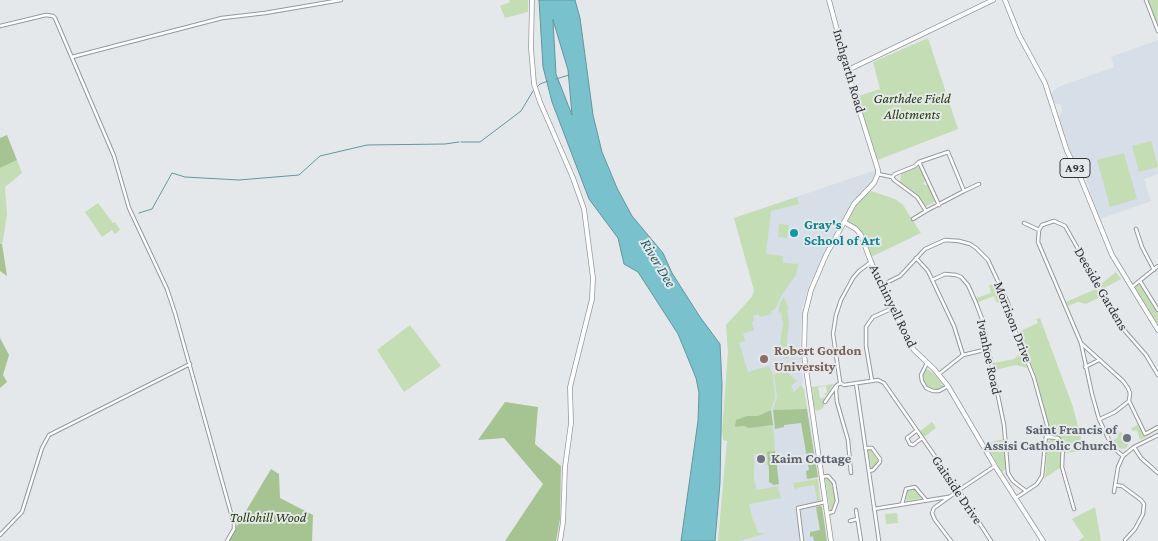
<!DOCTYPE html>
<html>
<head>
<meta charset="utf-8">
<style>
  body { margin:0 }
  canvas { display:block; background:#e5e8eb }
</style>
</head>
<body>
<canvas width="1158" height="541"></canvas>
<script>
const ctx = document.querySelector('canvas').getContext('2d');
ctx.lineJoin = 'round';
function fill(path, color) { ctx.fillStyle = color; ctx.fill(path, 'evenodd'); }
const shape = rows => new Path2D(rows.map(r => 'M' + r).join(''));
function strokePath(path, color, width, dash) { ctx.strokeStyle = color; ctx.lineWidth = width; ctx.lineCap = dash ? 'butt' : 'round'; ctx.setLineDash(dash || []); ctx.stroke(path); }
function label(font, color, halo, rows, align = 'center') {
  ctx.font = font + ' "Crimson Pro",serif'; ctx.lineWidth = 4; ctx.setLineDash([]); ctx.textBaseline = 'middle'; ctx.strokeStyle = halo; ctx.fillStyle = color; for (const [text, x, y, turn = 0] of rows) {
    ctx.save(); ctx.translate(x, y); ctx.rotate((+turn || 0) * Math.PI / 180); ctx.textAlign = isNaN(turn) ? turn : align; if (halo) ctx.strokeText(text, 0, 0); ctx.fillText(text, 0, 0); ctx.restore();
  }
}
fill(shape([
  [1158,40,1158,174,1144,179,1151,201,1100,219,1091,195,1085,175,1071,153,1059,118,1062,112,1061,105,1053,102,1051,94,1058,87,1114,67,1111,57],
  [876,170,873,183,853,202,830,241,809,285,802,308,800,345,803,383,801,385,804,389,827,541,718,541,727,441,723,440,728,352,726,325,752,297,754,290,734,218]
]), '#d6dee7');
fill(shape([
  [509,0,528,0,528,12,505,18,500,6,510,2],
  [1147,0,1158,0,1158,33],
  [928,38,958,129,875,161,855,97,880,89,873,62],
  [1151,141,1158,167,1139,172,1132,146],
  [1124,153,1137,199,1110,207,1097,160],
  [17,160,22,173,5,187,7,214,3,241,2,244,0,244,0,168],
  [918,167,920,168,926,181,923,183,924,185,929,185,936,201,925,207,915,193,900,183,901,173],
  [868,190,895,199,903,205,921,233,869,258,859,232,844,222,849,211],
  [797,197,799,204,771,211,766,254,783,256,783,263,797,264,799,261,796,275,783,293,775,309,771,311,772,314,760,317,758,314,753,316,754,321,752,322,754,330,743,334,745,341,739,343,748,372,769,366,773,375,775,398,771,410,758,416,747,416,736,427,744,426,749,428,773,425,775,451,767,452,769,466,763,463,762,453,754,454,754,480,757,490,779,486,778,488,781,498,749,504,753,521,754,521,758,533,764,533,764,534,739,541,718,541,727,441,723,440,722,431,728,352,726,325,752,297,754,290,734,218],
  [98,203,113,223,115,222,120,230,115,234,112,230,102,237,85,212],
  [779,224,789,225,787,238,778,237],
  [1116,272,1121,279,1106,287,1105,290,1101,284],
  [996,283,1004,300,997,303,994,296,978,302,976,298,991,293,989,285],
  [1137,285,1140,285,1158,313,1158,325,1135,288],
  [1098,288,1102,296,1086,304,1078,302,1068,306,1066,302],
  [784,297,789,309,787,309,789,321,787,344,789,358,785,359,780,343,783,324,781,312,778,313,780,303],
  [1040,318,1073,407,1084,451,1064,453,1063,442,1061,438,1052,435,1049,432,1048,423,1036,377,1018,332,1038,323,1036,319],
  [410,325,441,366,404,392,377,350],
  [1022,352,1027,368,1016,365,995,370,994,363,1014,359],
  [778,364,784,366,790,375,797,381,791,386,794,392,801,385,804,389,807,409,773,410,777,397,774,374,781,373],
  [926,368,936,376,943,385,943,388,934,391,926,386,923,375],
  [834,384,826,396,824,393,827,393,826,386,818,387,820,398,821,399,823,397,825,399,823,402,825,403,823,408,817,411,814,407,812,387],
  [932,422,936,428,924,437,920,431],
  [1138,425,1144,436,1158,428,1158,430,1140,440,1137,430,1133,431,1131,428],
  [1117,430,1119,433,1121,432,1124,435,1122,436,1122,440,1129,442,1127,447,1124,449,1119,448,1111,438,1114,440,1118,437,1115,431],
  [1053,438,1060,442,1062,447,1061,467,1045,478,1048,442],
  [1004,439,1006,469,1002,472,988,447,991,442],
  [870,449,878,461,878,464,873,468,871,468,868,450],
  [825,478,828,478,834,484,836,502,832,510,830,511],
  [818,479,820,499,819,501,798,504,817,501,814,485,797,488,797,490,794,488,794,483],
  [915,488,922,496,922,498,906,501,907,491],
  [1095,507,1101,541,1078,541,1084,537,1072,519],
  [897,513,898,523,886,524,885,514]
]), '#c4ddb4');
fill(shape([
  [7,135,17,160,0,168,0,138],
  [0,244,2,244,7,276,0,271],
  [0,338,9,355,3,375,7,382,0,388],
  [505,402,538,407,535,444,561,466,560,519,556,541,505,541,543,484,504,438,478,440],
  [807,409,818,477,807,479,806,471,809,470,801,423,784,425,784,427,775,429,773,410],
  [771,410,773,425,749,428,744,426,735,427,736,420,747,416,758,416],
  [775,451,779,484,774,485,769,482,769,471,767,452],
  [271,469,279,474,280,498,313,515,312,541,228,541],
  [820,506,822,507,827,541,814,541,813,536,810,537,810,532,820,530,816,507]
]), '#a6c392');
const water = shape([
  [539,0,575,0,580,18,593,115,602,152,617,188,632,216,663,253,672,273,700,317,720,344,722,384,720,483,715,541,681,541,698,421,699,393,696,378,678,334,638,272,624,264,618,238,589,199,552,102,543,67,539,0],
  [553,20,568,70,572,115,556,74,553,20]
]);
fill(water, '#79c1cd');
strokePath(water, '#63969f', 1);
strokePath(shape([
  [556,79,569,75],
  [538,86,540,84,548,81],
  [461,142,480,142,521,111,533,91],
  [139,213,152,209,172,173,185,177,239,180,299,175,320,156,367,145,445,144,459,142]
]), '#63969f', 1);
const street = shape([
  [1146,0,1158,31],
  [0,26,46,15,53,16,55,18,114,156,129,208,167,289,175,313,234,524,234,529,227,541],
  [72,57,222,18,265,13,341,0],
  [919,162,939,205],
  [878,174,892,177,894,180,917,197,926,211,964,191,948,152,919,162,915,166,895,174,892,177],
  [964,191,979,184],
  [913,219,926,211],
  [1024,223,1039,230],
  [1136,229,1142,247,1154,270],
  [916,258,928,271,954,326,963,355],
  [932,280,945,274,956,275,961,277,968,285,976,303,982,319,1004,425,1008,473,1013,481,1026,491],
  [1140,281,1158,310],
  [882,285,900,276,925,249,945,240,959,241,970,244,976,248,988,260,1008,303,1016,333,1034,378,1047,425,1042,476,1037,484,1016,498],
  [1132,287,1158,266],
  [1082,344,1123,381,1128,388,1130,393,1129,401,1115,412,1100,419],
  [927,363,921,375,922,381,926,388,933,391,939,391,948,386],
  [1085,367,1099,360],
  [939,374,963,355,988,349],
  [872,381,866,346,866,327,873,317,893,308],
  [840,382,833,334,836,315,841,300,853,278,859,271,871,262],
  [841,383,844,385,878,380,884,383,955,485,991,541],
  [841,383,837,385,836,391,837,402,848,440,851,473],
  [856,383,879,541],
  [1129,401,1145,434,1158,427],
  [825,402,836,386],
  [916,431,907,438,910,444,913,445,922,438],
  [1047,437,1058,438,1063,444,1062,467,1074,509],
  [1134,447,1141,458,1158,473],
  [865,448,872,448,880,459,880,462,873,470,869,471],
  [1123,456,1118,452,1108,438,1099,419,1092,394,1081,343,1038,242,1039,230,1042,225,1054,221,1065,226,1125,331,1146,355,1158,375],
  [821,477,828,476,834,483,837,501,833,512,827,513],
  [1115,485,1122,486,1141,500,1144,504,1143,514,1135,529,1125,540],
  [1114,492,1118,467,1123,456,1134,447,1158,435],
  [902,504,906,489,915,487,926,500],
  [874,509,948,497],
  [856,510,861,541],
  [850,521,857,519],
  [0,535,22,512,42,448,49,435,190,364],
  [802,541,798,508,825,502],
  [951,541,935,520,932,513,934,508,959,490,995,466]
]);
const secondary = shape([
  [532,0,531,48,534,84,540,102,573,178,584,209,593,278,592,299,570,387,571,423,565,467,563,522,560,541],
  [829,0,855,97,878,170,878,174,874,183,854,204,826,255,811,290,805,314,804,355,831,541],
  [848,70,993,0],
  [844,222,856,229,861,235,871,262,908,341,914,350,934,369,948,386,995,466,1043,541]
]);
const primary = shape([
  [1005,0,1019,35,1045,83,1067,151,1081,179,1112,255,1158,330]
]);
strokePath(street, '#96999c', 4.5);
strokePath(secondary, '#96999c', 5.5);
strokePath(primary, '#96999c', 5.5);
strokePath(street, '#fff', 2.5);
strokePath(secondary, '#fff', 4);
strokePath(primary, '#fff', 4);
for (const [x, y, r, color] of [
  [794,233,5,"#0f9aa8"],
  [764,359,5,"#8d6e63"],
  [1127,438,5,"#6b7280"],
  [761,459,5,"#6b7280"]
]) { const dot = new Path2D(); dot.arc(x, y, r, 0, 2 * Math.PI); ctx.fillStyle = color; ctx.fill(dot); strokePath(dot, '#e5e8eb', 2); }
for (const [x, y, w] of [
  [1075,168,30]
]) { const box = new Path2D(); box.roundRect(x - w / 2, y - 9.5, w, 19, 4); ctx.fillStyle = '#e5e8eb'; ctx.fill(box); strokePath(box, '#313334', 1); }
label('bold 12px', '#313334', null, [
  ["A93",1075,168]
]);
label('14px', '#313334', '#e5e8eb', [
  ["Inchgarth Road",849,71,74],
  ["Deeside Gardens",1101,289,60],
  ["Auchinyell Road",893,306,64],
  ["Morrison Drive",1013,322,69],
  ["Ivanhoe Road",989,357,78],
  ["Gaitside Drive",957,490,56]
]);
label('italic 14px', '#213b07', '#e5e8eb', [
  ["Garthdee Field",912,99],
  ["Allotments",912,115],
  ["Tollohill Wood",268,518]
]);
label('bold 14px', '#0d838f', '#e5e8eb', [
  ["Gray's",804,225],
  ["School of Art",804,241]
], 'left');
label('bold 14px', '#785e54', '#e5e8eb', [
  ["Robert Gordon",774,351],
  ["University",774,367]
], 'left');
label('bold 14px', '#5b616d', '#e5e8eb', [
  ["Saint Francis of",1117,430],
  ["Assisi Catholic Church",1117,446],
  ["Kaim Cottage",771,459,"left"]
], 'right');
label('italic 15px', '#245f68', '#e5e8eb', [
  ["River Dee",658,263,59]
]);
</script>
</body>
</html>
